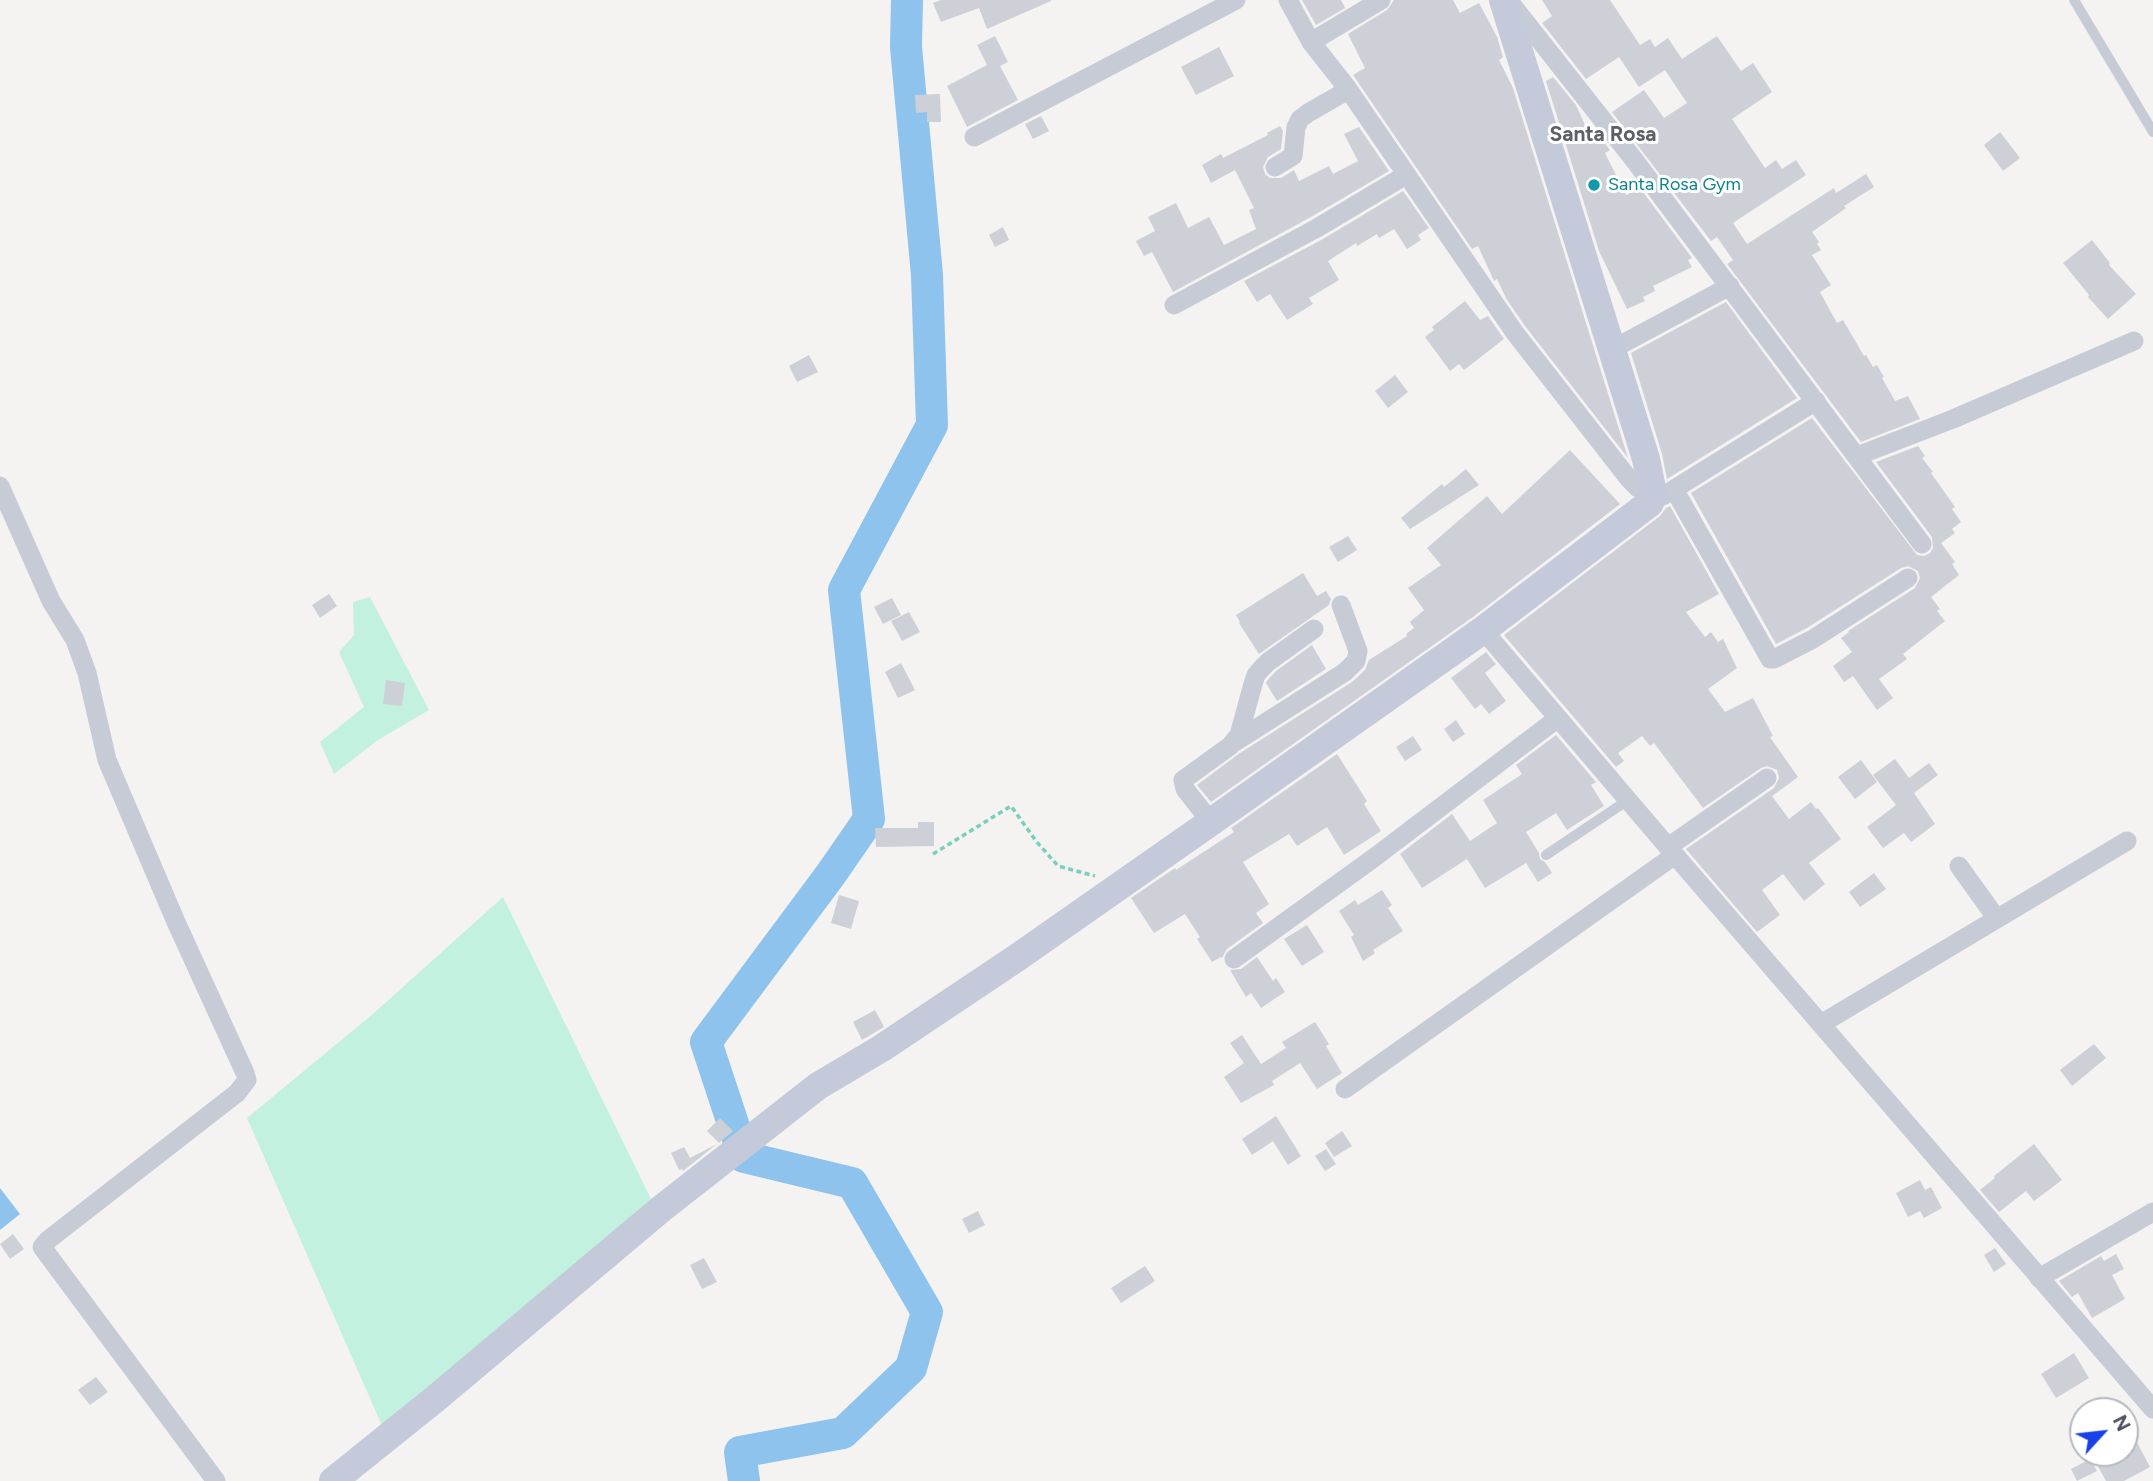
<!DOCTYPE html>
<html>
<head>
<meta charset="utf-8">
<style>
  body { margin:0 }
  #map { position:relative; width:2153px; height:1481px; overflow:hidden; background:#f4f3f2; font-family:Figtree,sans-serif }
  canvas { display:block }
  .north { position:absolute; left:2069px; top:1397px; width:70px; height:70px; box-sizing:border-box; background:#fff; border:2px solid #b6b9bf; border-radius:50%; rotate:63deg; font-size:19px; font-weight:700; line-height:28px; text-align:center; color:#495060 }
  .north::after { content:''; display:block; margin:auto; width:24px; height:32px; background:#1841e8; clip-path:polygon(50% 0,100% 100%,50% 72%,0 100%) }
</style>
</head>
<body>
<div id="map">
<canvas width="2153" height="1481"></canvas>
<div class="north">N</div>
</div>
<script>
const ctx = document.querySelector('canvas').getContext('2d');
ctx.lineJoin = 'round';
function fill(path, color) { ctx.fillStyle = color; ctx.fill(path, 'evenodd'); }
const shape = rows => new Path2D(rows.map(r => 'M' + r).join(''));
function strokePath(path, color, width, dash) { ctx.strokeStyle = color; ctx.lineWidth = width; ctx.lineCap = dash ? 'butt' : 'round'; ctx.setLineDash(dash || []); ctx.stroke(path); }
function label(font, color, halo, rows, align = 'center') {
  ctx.font = font + ' Figtree,sans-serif'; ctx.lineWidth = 6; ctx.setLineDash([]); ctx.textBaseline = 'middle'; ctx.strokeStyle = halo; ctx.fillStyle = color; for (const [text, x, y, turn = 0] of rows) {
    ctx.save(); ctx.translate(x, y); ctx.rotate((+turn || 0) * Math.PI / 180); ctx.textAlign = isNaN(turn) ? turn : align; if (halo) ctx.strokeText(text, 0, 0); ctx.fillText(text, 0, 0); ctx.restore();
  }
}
fill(shape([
  [370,597,429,710,378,740,334,774,320,742,364,707,339,652,354,635,353,602],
  [503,897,654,1205,383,1428,247,1118,374,1013]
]), '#c2f1df');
fill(shape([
  [0,1188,20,1214,0,1230]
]), '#8ec3ee');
strokePath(shape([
  [744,1481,740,1452,843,1433,911,1368,927,1312,852,1183,744,1157,706,1042,831,874,869,819,844,590,932,425,927,275,906,47,907,0]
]), '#8ec3ee', 32);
fill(shape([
  [941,0,1051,0,1051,1,987,29,979,8,941,22,933,3],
  [1302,0,1341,0,1345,8,1316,25],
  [1394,0,1453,0,1460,13,1479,3,1497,37,1503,57,1499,60,1513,88,1628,458,1525,326,1507,300,1497,279,1494,281,1478,246,1472,249,1353,75,1365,68,1348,34,1387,10],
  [1542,0,1610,0,1640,45,1650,39,1655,47,1668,38,1682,59,1717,36,1741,71,1753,63,1772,92,1732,119,1765,168,1776,160,1782,169,1796,160,1806,175,1733,223,1747,244,1834,188,1836,193,1866,174,1874,187,1844,206,1846,208,1812,232,1819,242,1817,244,1821,250,1812,255,1831,285,1820,292,1837,323,1843,320,1864,356,1866,355,1873,367,1877,365,1884,377,1882,378,1895,401,1908,396,1920,419,1861,442,1727,264,1733,260,1717,237,1711,241,1612,112,1644,90,1664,118,1687,103,1665,70,1639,87,1619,57,1586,79,1542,23,1552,16],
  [995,36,1008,62,1000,66,1018,100,967,127,947,86,987,65,977,45],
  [1219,47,1234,76,1196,95,1181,67],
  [1553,77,1576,105,1585,125,1589,123,1610,150,1605,153,1626,195,1640,188,1692,258,1688,260,1692,267,1653,286,1655,291,1643,297,1645,301,1627,309,1599,251,1546,81],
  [940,94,941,122,927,122,927,112,916,113,915,95],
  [1041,116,1049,131,1033,139,1025,124],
  [1280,126,1283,131,1281,149,1268,157,1263,167,1265,174,1270,178,1281,178,1294,170,1299,181,1329,166,1333,174,1358,161,1344,134,1359,127,1389,171,1311,217,1173,292,1152,252,1144,256,1136,241,1155,231,1148,217,1176,203,1188,228,1209,217,1224,245,1256,229,1249,210,1254,208,1235,170,1211,183,1202,165,1221,154,1223,158,1268,135,1267,133],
  [2000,132,2020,158,2003,171,1984,145],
  [1403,191,1429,228,1418,235,1421,240,1407,249,1394,229,1379,238,1377,234,1357,246,1356,243,1328,261,1339,280,1309,298,1313,304,1287,320,1270,294,1257,302,1244,281,1323,239],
  [1003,227,1009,240,995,247,989,235],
  [2092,240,2110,263,2109,265,2136,294,2108,319,2088,297,2089,295,2063,263],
  [1465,301,1480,320,1488,316,1504,339,1464,370,1459,364,1450,371,1425,337,1434,330,1432,327],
  [1726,302,1797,398,1667,479,1662,454,1631,353],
  [809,355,818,372,797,382,789,366],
  [1395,375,1408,392,1388,408,1375,391],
  [1812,418,1917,555,1924,556,1930,553,1933,548,1932,537,1876,462,1918,446,1925,456,1922,458,1933,472,1931,473,1955,507,1952,509,1961,522,1952,529,1955,533,1941,543,1955,562,1952,564,1959,575,1931,597,1940,609,1937,611,1945,621,1903,654,1907,659,1879,679,1893,698,1877,710,1853,676,1844,682,1833,666,1852,652,1841,638,1849,632,1848,631,1915,588,1920,578,1918,571,1908,566,1901,568,1807,628,1776,644,1691,493],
  [1570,450,1620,504,1473,617,1211,802,1197,785,1240,753,1352,682,1365,670,1369,660,1407,636,1406,634,1414,628,1410,622,1424,610,1408,588,1441,565,1427,548,1487,496,1502,514],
  [1466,469,1479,485,1410,529,1401,518,1442,484,1444,487],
  [1670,506,1719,594,1686,612,1705,637,1711,632,1718,642,1723,639,1737,668,1708,689,1725,712,1753,698,1773,736,1770,737,1798,777,1772,796,1789,819,1811,802,1816,809,1818,808,1841,839,1809,863,1825,884,1804,901,1783,874,1762,890,1780,915,1757,932,1686,849,1774,788,1779,778,1777,770,1767,766,1761,768,1703,808,1654,743,1650,746,1642,736,1618,753,1624,761,1616,767,1504,635,1660,516,1666,508],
  [1348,536,1357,550,1338,562,1329,547],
  [1303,573,1317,596,1326,591,1331,599,1329,605,1259,654,1239,623,1240,622,1236,615],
  [329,594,337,606,320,618,312,605],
  [892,598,901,615,883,624,874,607],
  [909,612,920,632,902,641,891,621],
  [1312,645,1326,669,1277,701,1266,683,1267,681,1276,671],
  [1486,652,1496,664,1485,673,1506,701,1489,714,1481,704,1475,709,1451,678],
  [901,663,915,690,898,698,885,672],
  [386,680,405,683,402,706,383,704],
  [1456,720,1465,734,1453,742,1444,729],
  [1556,735,1596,782,1591,785,1604,806,1567,830,1556,813,1526,832,1539,853,1540,859,1545,862,1552,873,1538,882,1526,863,1485,888,1467,859,1422,888,1400,854,1452,814,1470,841,1497,823,1483,800,1522,774,1516,765],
  [1413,736,1422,750,1405,761,1396,747],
  [1337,754,1367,801,1364,804,1381,831,1344,855,1327,827,1297,846,1289,834,1243,862,1269,904,1256,913,1263,923,1227,949,1222,958,1221,957,1212,962,1197,939,1200,937,1185,914,1154,933,1131,898,1175,868,1176,870,1234,832,1231,828],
  [1895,759,1909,778,1929,763,1938,775,1914,793,1935,824,1911,842,1904,833,1883,848,1867,827,1896,805,1873,775],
  [1861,760,1877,782,1855,799,1838,777],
  [918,822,934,822,934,846,876,847,875,828,918,828],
  [1874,873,1886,889,1860,907,1849,892],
  [1382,890,1392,905,1388,908,1403,931,1373,950,1375,953,1363,961,1351,937,1354,935,1339,911,1355,900,1358,905],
  [839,895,859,901,851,929,831,923],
  [1307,925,1324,952,1302,966,1284,939],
  [1257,957,1273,981,1276,978,1285,992,1261,1008,1251,993,1246,997,1230,970,1241,969],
  [875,1010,884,1027,862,1040,853,1022],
  [1315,1022,1329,1044,1326,1046,1342,1073,1317,1089,1300,1063,1272,1081,1274,1085,1241,1103,1224,1077,1244,1063,1230,1043,1242,1035,1261,1064,1286,1048,1282,1042],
  [2094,1044,2106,1058,2072,1086,2060,1070],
  [1276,1116,1301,1156,1288,1165,1273,1141,1252,1155,1242,1139],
  [720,1118,733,1131,719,1143,707,1131],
  [1342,1131,1352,1146,1334,1157,1325,1143],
  [717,1144,683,1171,682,1169,679,1170,671,1153,684,1147,690,1158],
  [2034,1144,2062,1180,2034,1201,2026,1191,1999,1212,1980,1190,1995,1178,1994,1176],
  [1326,1149,1336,1164,1325,1171,1315,1156],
  [1920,1180,1925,1190,1931,1187,1942,1208,1924,1218,1920,1211,1908,1217,1896,1193],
  [978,1211,985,1225,969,1233,962,1219],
  [13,1234,24,1249,10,1259,0,1244],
  [1995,1248,2006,1264,1994,1272,1984,1255],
  [2116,1254,2124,1269,2112,1275,2125,1299,2092,1318,2078,1293,2072,1297,2059,1281,2101,1256,2104,1261],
  [704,1258,717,1282,702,1289,690,1265],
  [1145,1266,1155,1281,1121,1303,1111,1288],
  [2074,1353,2089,1378,2056,1398,2041,1374],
  [96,1377,108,1392,90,1405,78,1390],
  [2125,1420,2150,1467,2124,1481,2106,1481,2094,1459,2104,1453,2125,1453],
  [2090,1459,2097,1471,2077,1481,2071,1469]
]), '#ced0d7');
strokePath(shape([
  [933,854,1011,806,1036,841,1058,866,1095,876]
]), '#79d0ba', 3.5, [5, 3.5]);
strokePath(shape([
  [2074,0,2153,132],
  [1546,855,1628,800]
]), '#c6cbd6', 10);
strokePath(shape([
  [1288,0,1311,42,1348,89,1515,333,1629,479,1638,488,1653,493],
  [1509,1,1635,161,1922,544],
  [1311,42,1381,0],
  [974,137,1236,0],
  [1275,167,1293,156,1296,127,1300,119,1308,113,1348,90],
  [1174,305,1317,228,1406,175],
  [1611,350,1730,286],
  [1857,456,1953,419,2134,341],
  [0,486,51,601,75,640,87,673,107,760,176,922,245,1073,247,1080,237,1093,48,1240,42,1247,216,1481],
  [1674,489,1770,659,1774,659,1813,639,1908,578],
  [1663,496,1816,401],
  [1483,630,1668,847,2153,1409],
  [1235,742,1345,672,1356,661,1358,651,1341,605],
  [1211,822,1185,789,1183,780,1230,746,1239,735,1253,684,1256,675,1261,669,1268,662,1314,629],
  [1668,847,1767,778],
  [1959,866,1997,919],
  [1234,959,1375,857,1558,718],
  [1821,1024,2127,841],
  [1345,1089,1675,855],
  [2039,1278,2153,1212]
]), '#c6cbd6', 19);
strokePath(shape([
  [333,1481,435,1399,661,1209,818,1086,882,1048,1018,957,1211,822,1483,630,1650,503,1653,493,1646,459,1503,0]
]), '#c5cada', 28);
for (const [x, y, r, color] of [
  [1594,185,7,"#0f9aa8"]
]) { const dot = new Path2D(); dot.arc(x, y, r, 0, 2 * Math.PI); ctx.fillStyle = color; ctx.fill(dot); strokePath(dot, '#fff', 2.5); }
label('18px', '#0d838f', '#fff', [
  ["Santa Rosa Gym",1608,185]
], 'left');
label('bold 21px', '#5e6067', '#fff', [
  ["Santa Rosa",1603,135]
]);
</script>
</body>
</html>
